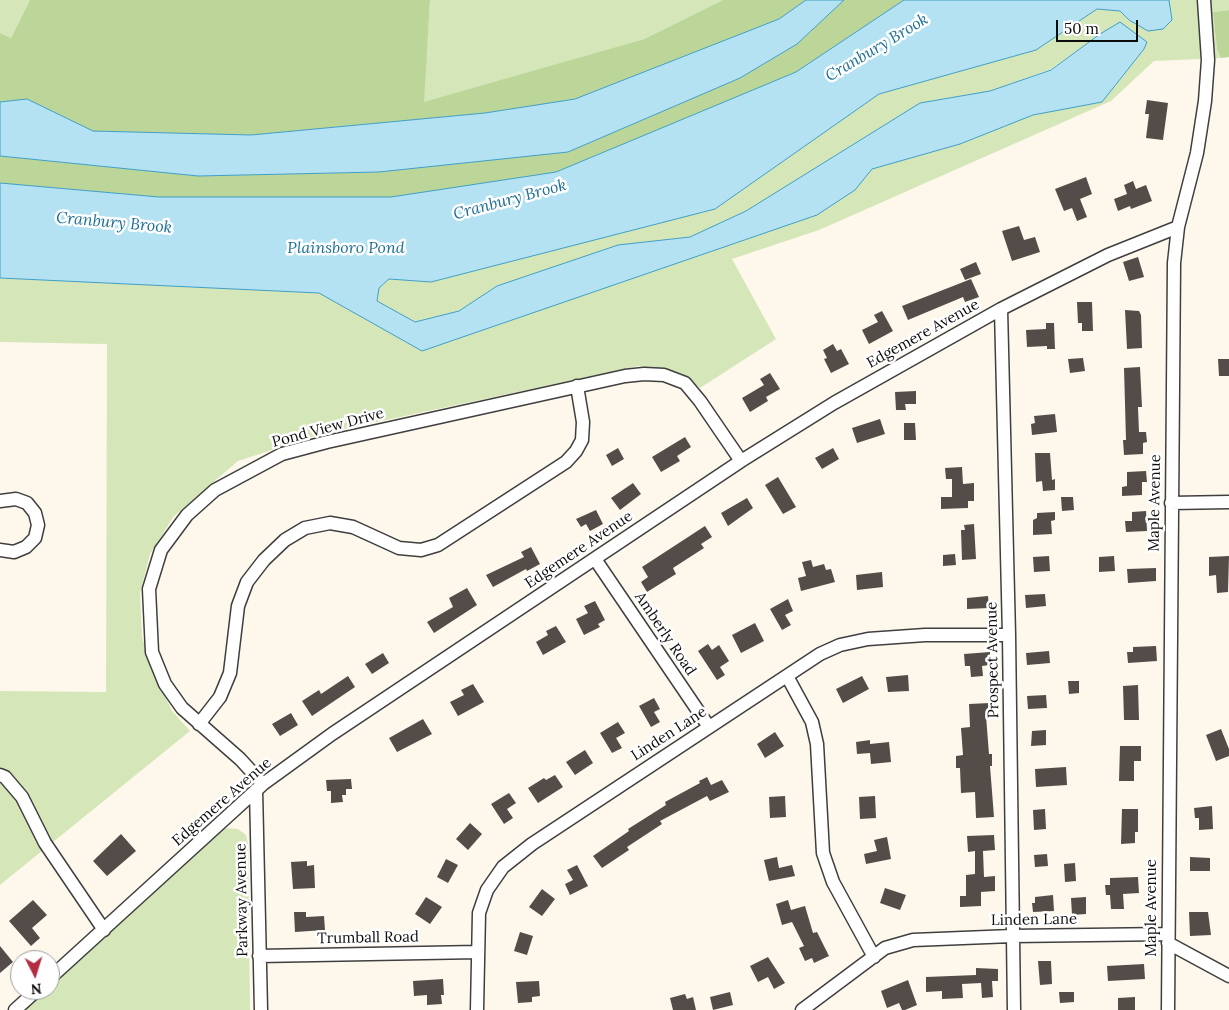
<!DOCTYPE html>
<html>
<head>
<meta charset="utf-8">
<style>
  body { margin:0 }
  #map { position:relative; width:1229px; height:1010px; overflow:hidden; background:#fef8ec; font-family:Lora,serif }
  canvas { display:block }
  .north { position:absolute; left:10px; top:950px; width:50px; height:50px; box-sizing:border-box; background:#fff; border:1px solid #9e9e9e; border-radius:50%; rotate:175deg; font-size:14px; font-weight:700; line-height:20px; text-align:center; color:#0c0c0c }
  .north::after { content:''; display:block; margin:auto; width:18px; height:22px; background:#b42c42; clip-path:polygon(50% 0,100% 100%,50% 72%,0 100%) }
  .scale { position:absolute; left:1056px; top:20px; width:82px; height:22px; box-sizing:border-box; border:2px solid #0c0c0c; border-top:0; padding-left:6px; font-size:15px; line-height:18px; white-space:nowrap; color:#0c0c0c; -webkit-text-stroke:4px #fff; paint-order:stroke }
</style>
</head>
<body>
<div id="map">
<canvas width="1229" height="1010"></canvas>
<div class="north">N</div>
<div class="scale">50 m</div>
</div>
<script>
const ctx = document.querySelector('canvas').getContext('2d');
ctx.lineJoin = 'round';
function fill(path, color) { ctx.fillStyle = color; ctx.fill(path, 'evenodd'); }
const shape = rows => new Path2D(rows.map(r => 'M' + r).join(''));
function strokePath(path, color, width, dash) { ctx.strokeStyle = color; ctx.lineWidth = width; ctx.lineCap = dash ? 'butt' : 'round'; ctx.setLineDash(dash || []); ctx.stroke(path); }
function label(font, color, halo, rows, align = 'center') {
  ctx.font = font + ' Lora,serif'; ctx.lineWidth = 5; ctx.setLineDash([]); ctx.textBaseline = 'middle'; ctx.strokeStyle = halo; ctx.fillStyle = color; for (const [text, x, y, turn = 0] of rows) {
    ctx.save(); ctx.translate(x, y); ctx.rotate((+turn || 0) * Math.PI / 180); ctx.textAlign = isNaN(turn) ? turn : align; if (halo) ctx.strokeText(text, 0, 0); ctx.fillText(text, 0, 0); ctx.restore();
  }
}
fill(shape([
  [0,0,30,0,11,38,0,33],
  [430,0,723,0,644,39,423,103],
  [1169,0,1229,0,1229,10,1213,12,1217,49,1221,58,1154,61,1111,101,819,230,732,259,776,339,700,388,687,377,669,370,638,366,321,434,238,461,174,516,150,554,140,593,142,637,152,669,172,711,190,731,0,885,0,691,106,692,107,344,0,342,0,278,319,293,422,351,817,215,854,190,872,169,960,144,1033,115,1102,102,1144,49,1147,42,1100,34,1051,69,990,91,920,103,746,211,690,237,618,245,497,286,459,311,415,322,377,301,379,288,389,279,431,282,715,209,879,94,1036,50,1097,9,1120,11,1129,21,1172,20],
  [225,828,238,829,246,835,248,844,250,1010,20,1010,42,990,50,990,50,983]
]), '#d5e6b8');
fill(shape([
  [30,0,430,0,424,102,644,39,723,0,806,0,779,19,575,99,485,113,251,135,93,131,27,99,0,102,0,33,11,38],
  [844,0,904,0,796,72,556,172,391,197,159,197,0,183,0,156,198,176,379,172,568,152,740,78,797,44],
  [1229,10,1229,57,1221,58,1217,49,1213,12]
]), '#bbd698');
const water = shape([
  [806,0,844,0,797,44,740,78,568,152,379,172,198,176,0,156,0,102,27,99,93,131,251,135,485,113,575,99,779,19,806,0],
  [904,0,1169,0,1172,20,1163,29,1148,31,1129,20,1120,11,1097,9,1036,50,879,94,715,209,431,282,389,279,379,288,377,301,415,322,459,311,497,286,618,245,690,237,746,211,920,103,990,91,1051,70,1100,34,1120,22,1147,42,1144,49,1102,102,1033,115,960,144,872,169,855,190,817,215,422,351,319,293,0,278,0,183,159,197,391,197,556,172,796,72,904,0]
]);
fill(water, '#b4e2f2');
strokePath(water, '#3f9ec5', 1);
fill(shape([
  [1147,100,1168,103,1163,140,1146,138,1149,114,1145,114],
  [1086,177,1092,194,1080,199,1087,217,1077,221,1072,208,1064,211,1055,189],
  [1133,181,1136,189,1146,185,1152,201,1131,209,1130,206,1118,211,1114,199,1127,194,1124,185],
  [1019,226,1024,240,1035,237,1040,252,1012,261,1002,231],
  [1138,257,1144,277,1129,281,1123,262],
  [976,262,981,274,965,280,960,269],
  [971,279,979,297,965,302,963,297,908,320,902,306],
  [1077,302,1092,302,1093,331,1082,331,1082,323,1078,323],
  [1125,310,1139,311,1141,315,1142,348,1127,349],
  [882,311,893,331,869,344,862,330,878,322,874,315],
  [1046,323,1054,323,1055,349,1047,349,1047,346,1027,347,1026,330,1046,329],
  [833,344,837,351,841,349,849,364,831,373,824,359,827,358,823,350],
  [1083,358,1085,371,1070,373,1068,359],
  [1218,359,1229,359,1229,376,1219,376],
  [1140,367,1142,407,1138,407,1139,432,1146,432,1147,442,1143,443,1143,454,1124,455,1123,440,1126,440,1124,368],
  [770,373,780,389,766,397,768,401,750,412,742,398,764,385,760,379],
  [916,391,916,404,905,404,906,410,896,410,895,392],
  [1055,414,1057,432,1032,435,1031,424,1035,423,1034,416],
  [880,419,885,434,857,443,852,428],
  [904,423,915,423,916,440,904,440],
  [685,437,691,447,677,456,680,461,661,472,652,457],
  [618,448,624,459,612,466,606,455],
  [833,448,839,459,822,469,815,458],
  [1035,453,1050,453,1052,480,1055,479,1055,490,1043,491,1042,481,1036,482],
  [962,467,963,484,974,483,974,501,968,501,968,508,941,509,941,497,952,497,952,479,946,479,945,468],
  [1146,471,1147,482,1142,482,1142,495,1122,496,1122,487,1127,486,1127,472],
  [778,477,796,507,783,514,765,485],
  [633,483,641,494,620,510,611,498],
  [1061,497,1073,497,1074,510,1062,511],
  [747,498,753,508,728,526,721,513],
  [596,510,603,524,590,531,586,524,581,527,576,519],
  [1146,511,1147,531,1126,532,1125,521,1132,521,1132,512],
  [1055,512,1055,520,1051,521,1052,534,1033,535,1033,520,1037,518,1037,513],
  [974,524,976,559,962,560,961,530,965,530,964,525],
  [705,526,712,537,701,544,704,548,673,568,676,574,647,592,641,582,648,577,642,567],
  [531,547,540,564,527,571,526,569,493,587,486,575,524,557,521,552],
  [955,554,956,565,943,566,943,555],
  [1049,556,1050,571,1034,572,1033,557],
  [1114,556,1115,571,1099,572,1099,557],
  [1229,556,1228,592,1217,593,1216,575,1209,576,1209,557],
  [811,560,813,567,824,564,826,570,831,569,835,582,801,591,798,578,806,576,802,562],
  [1156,568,1156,581,1128,583,1127,569],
  [882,572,883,587,857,590,856,575],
  [467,588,477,605,434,633,427,622,453,607,449,598],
  [1045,594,1046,606,1026,608,1025,595],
  [988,596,989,608,967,609,967,598],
  [788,599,793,611,785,615,791,625,782,630,770,609],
  [595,601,605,620,598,624,600,627,584,635,576,619,588,613,584,606],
  [755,623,764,641,741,653,732,635],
  [556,626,566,642,543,655,536,642,548,635,546,631],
  [708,644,712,650,719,645,729,661,720,667,725,675,717,680,698,651],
  [1156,646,1157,661,1128,663,1127,652,1133,652,1133,647],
  [1049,651,1050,663,1027,665,1026,653],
  [990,652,990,665,982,666,983,676,971,677,970,666,965,666,964,654],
  [383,653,389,663,372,674,365,664],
  [908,675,909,691,888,692,886,677],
  [348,676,355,687,312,716,302,701,319,690,321,694],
  [862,676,869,689,843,703,836,689],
  [1068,681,1079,681,1079,693,1069,694],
  [473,684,484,702,458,716,450,702,464,695,461,690],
  [1138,685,1139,720,1124,720,1123,686],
  [1046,695,1047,708,1028,709,1027,696],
  [654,698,660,709,654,712,660,722,651,727,639,706],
  [990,703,991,716,986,716,989,754,992,754,992,766,990,766,994,817,976,818,975,792,961,793,960,768,956,768,956,756,963,755,961,728,970,727,969,704],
  [291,713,298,725,280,736,272,724],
  [423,719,432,734,397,752,389,738],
  [618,722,625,733,616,738,622,748,612,753,600,733],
  [1221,729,1229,749,1229,756,1216,761,1206,735],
  [1046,730,1046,745,1031,746,1032,731],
  [775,732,784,746,765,758,757,744],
  [870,740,870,744,889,742,891,762,871,764,870,753,857,754,856,742],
  [1120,746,1141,746,1141,761,1134,761,1134,781,1119,781],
  [585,750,593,763,575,775,566,762],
  [1066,767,1067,785,1036,787,1035,769],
  [555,775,563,787,538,803,528,788,544,778,546,780],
  [707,777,711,785,722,780,729,792,710,801,707,796,660,821,662,824,627,847,629,850,602,868,593,856,629,831,628,829,666,805,665,802,700,783,699,781],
  [351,779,352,789,346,789,346,795,342,795,343,802,331,803,331,791,327,791,326,780],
  [509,793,516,803,507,809,513,818,504,824,491,804],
  [785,796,786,817,770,818,769,797],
  [875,796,876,818,860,819,859,797],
  [1212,806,1213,829,1199,830,1199,818,1195,818,1194,808],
  [1045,809,1046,829,1034,830,1033,810],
  [1122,809,1138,809,1138,832,1135,832,1135,843,1121,844],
  [470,823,482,834,468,850,456,839],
  [121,834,136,851,107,876,93,861],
  [994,835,995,850,983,851,984,877,995,876,995,891,981,892,981,906,960,907,960,896,966,896,966,875,975,874,975,851,968,852,967,836],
  [887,837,891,859,866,864,864,854,877,851,874,840],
  [1047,854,1048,866,1035,867,1034,855],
  [777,857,779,868,792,865,795,876,769,881,764,860],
  [1190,857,1210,858,1210,871,1190,871],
  [446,859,458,865,448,883,437,877],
  [307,861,307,866,314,865,315,888,293,889,291,862],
  [1075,863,1076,881,1065,882,1064,864],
  [577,865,588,886,570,895,565,884,573,880,567,870],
  [1138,877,1139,893,1123,894,1124,909,1111,909,1110,895,1106,895,1105,885,1110,885,1110,878],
  [885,888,906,895,900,910,880,903],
  [542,889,555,899,542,916,529,907],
  [1053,895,1054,911,1033,912,1032,903,1035,903,1035,897],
  [426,897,442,907,430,924,415,914],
  [1086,897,1086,914,1072,915,1071,898],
  [33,900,47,915,32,928,40,938,31,946,9,921],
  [788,900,791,910,805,906,813,933,817,932,829,956,814,963,812,958,805,961,799,948,804,946,792,922,782,925,776,904],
  [294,912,306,912,306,917,324,916,325,930,295,932],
  [1189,912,1208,912,1211,935,1190,936],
  [520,932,533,936,527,955,514,951],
  [0,946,13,962,0,973],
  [768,957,785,983,774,989,768,977,758,982,750,966],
  [1038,961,1051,961,1052,984,1040,985],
  [1144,964,1145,979,1108,981,1107,966],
  [976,968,998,969,998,981,992,981,993,997,982,998,981,983,962,984,963,998,942,999,942,991,926,992,926,977,976,975],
  [443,979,444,995,441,995,442,1004,427,1005,427,995,414,996,413,981],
  [908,980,917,1005,905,1010,902,1010,899,1003,887,1008,881,991],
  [539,981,540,996,532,997,532,1002,518,1003,516,982],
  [730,992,733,1005,713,1010,710,997],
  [1059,992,1074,992,1074,1002,1060,1003],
  [685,994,687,999,693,997,696,1010,673,1010,670,998],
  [1135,997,1135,1010,1118,1010,1118,998]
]), '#544c49');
const street = shape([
  [1001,309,1009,635,1014,1010],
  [0,501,16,499,27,503,35,513,38,525,35,538,26,547,14,552,0,550],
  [1171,503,1229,502],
  [595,559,709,727],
  [787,676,812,722,817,744,823,853,833,882,874,957],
  [199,724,220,697,230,673,238,606,247,582,264,560,285,540,305,528,330,523,353,527,399,548,421,550,438,545,566,462,576,451,582,440,583,422,577,386],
  [0,775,5,777,22,797,45,843,104,930],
  [263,784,240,759,182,708,165,684,152,652,149,589,161,550,187,515,215,490,282,454,327,442,625,376,644,374,664,375,685,383,700,401,741,461],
  [256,790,261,1010],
  [1168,943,1229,976],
  [259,956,478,952],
  [50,978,263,784,332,734,741,461,834,403,1001,309,1108,255,1178,227],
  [15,1010,37,990],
  [477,1010,479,913,487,890,503,867,532,844,820,654,840,645,868,639,925,635,1009,635],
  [802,1010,885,948,913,940,1012,936,1168,934],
  [1168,1010,1174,263,1178,227,1197,153,1205,101,1208,60,1204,0]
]);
strokePath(street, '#3f3f3f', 15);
strokePath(street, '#fff', 12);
label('15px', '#0c0c0c', '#fff', [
  ["Edgemere Avenue",923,334,-29],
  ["Pond View Drive",328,428,-15],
  ["Maple Avenue",1155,503,-89],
  ["Edgemere Avenue",579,550,-34],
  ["Amberly Road",665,634,56],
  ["Prospect Avenue",993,660,-91],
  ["Linden Lane",669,734,-33],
  ["Edgemere Avenue",222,802,-41],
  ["Parkway Avenue",242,900,-91],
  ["Maple Avenue",1152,908,-90],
  ["Linden Lane",1034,920,-1],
  ["Trumball Road",368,938,-1]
]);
label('italic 16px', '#1d6f96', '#fff', [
  ["Cranbury Brook",877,48,-31],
  ["Cranbury Brook",510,200,-15],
  ["Cranbury Brook",114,223,5],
  ["Plainsboro Pond",346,248]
]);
</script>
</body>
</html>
